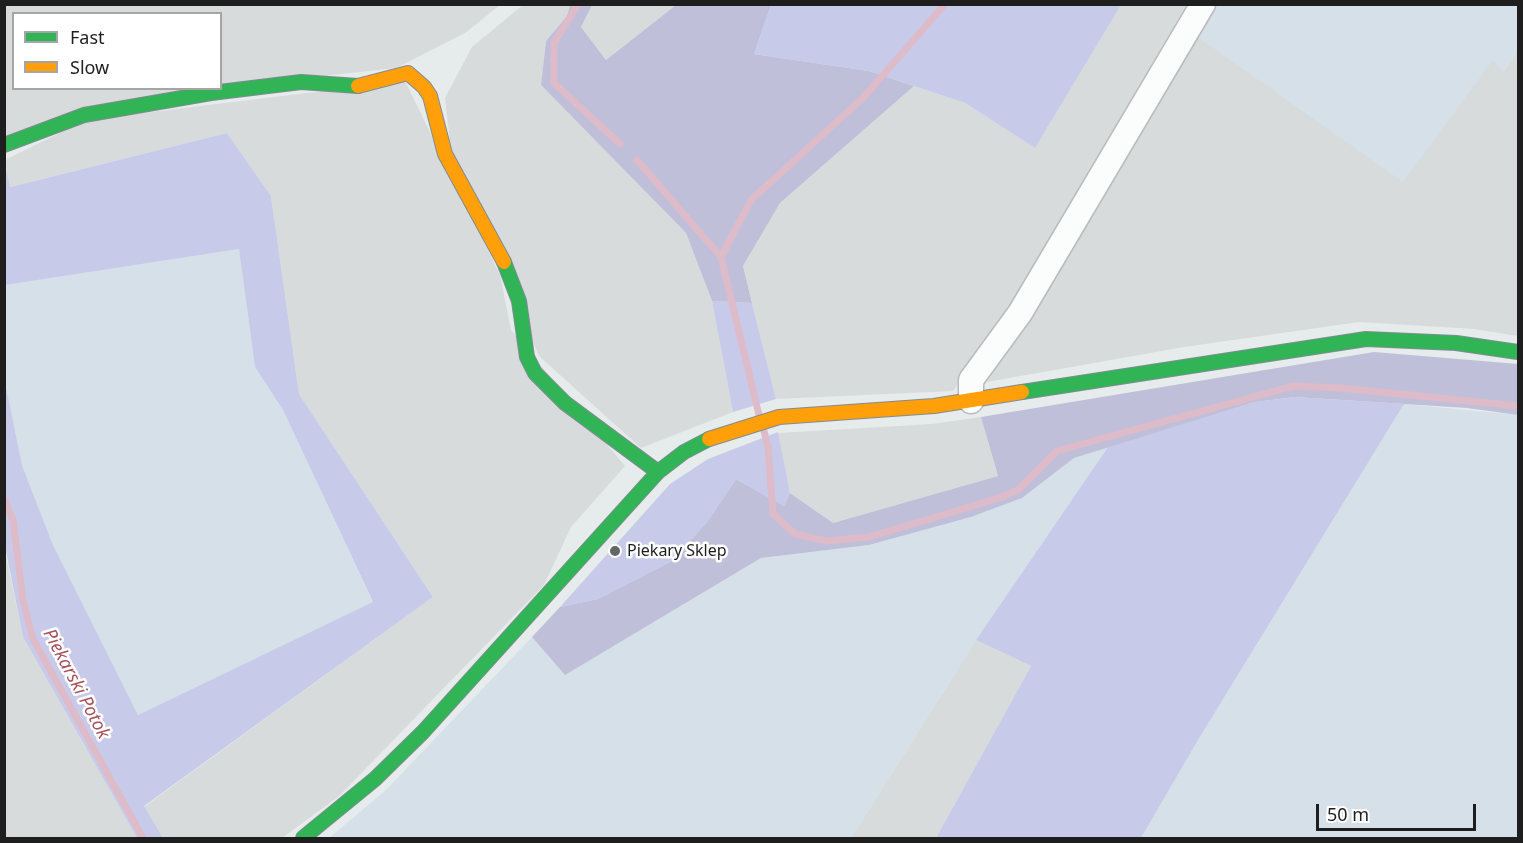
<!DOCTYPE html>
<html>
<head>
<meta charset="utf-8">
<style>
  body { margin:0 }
  #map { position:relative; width:1523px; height:843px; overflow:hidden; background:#e6ebec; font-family:"Noto Sans",sans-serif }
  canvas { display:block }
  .frame { position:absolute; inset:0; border:6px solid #1e1e1e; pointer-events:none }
  .legend { position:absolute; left:12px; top:12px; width:210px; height:78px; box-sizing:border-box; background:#fff; border:2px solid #a5a5a5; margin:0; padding:8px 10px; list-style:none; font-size:18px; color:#1e1e1e }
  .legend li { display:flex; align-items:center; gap:12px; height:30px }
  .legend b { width:30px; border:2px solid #a5a5a5 }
  .scale { position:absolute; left:1316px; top:804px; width:160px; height:27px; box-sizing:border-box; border:3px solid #1e1e1e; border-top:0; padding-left:8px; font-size:18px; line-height:21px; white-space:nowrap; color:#1e1e1e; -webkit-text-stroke:4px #fff; paint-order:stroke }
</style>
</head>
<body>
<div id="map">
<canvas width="1523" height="843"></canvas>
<div class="frame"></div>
<ul class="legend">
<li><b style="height:8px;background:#30b455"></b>Fast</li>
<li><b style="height:8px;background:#ff9f0a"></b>Slow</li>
</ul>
<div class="scale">50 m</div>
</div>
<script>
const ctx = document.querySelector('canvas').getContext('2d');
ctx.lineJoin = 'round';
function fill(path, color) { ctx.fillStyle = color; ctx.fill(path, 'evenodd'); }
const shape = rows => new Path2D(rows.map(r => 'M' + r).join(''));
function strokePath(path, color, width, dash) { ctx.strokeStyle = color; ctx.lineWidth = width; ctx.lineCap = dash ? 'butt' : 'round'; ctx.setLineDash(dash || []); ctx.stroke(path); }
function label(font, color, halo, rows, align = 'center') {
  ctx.font = font + ' "Noto Sans",sans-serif'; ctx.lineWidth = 5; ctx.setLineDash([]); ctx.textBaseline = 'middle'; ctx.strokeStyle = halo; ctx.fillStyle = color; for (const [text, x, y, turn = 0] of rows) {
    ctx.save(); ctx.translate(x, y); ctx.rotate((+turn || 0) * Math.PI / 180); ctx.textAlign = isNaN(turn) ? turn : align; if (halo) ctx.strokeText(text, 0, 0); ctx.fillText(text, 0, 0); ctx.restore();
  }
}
fill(shape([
  [5,5,500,5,465,33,396,68,221,87,220,14,14,14,14,88,206,89,5,139],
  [523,5,570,5,567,16,546,41,541,85,686,233,712,301,733,412,641,448,539,356,451,150,445,98,472,47],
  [592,5,676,5,606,60,581,27],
  [1121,5,1195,5,1012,308,953,391,776,399,743,266,780,203,914,86,965,103,1035,148],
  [1196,36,1493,60,1504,71,1518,51,1518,336,1474,329,1359,322,1184,347,987,382],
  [405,81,500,275,511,330,625,466,571,527,544,585,338,797,282,838,163,838,144,807,433,597,299,394,271,196,227,133,9,187,5,160,86,120],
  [981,417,998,476,833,523,790,493,778,433,932,424],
  [4,546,23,637,137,838,5,838],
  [976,640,1031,666,936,838,851,838]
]), '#d8dbdb');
fill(shape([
  [1216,5,1518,5,1518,51,1504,71,1493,60,1403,182,1196,36],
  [239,249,255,367,283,410,373,603,138,715,52,544,22,465,5,382,4,285],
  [1404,404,1518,415,1518,838,1141,838,1198,740],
  [1108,447,976,640,851,838,329,838,386,790,532,637,566,674,761,558,869,545,971,517,1022,498,1074,458]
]), '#d6e0e8');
fill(shape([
  [771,5,1121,5,1035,148,965,103,869,71,754,54],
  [227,133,271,196,299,394,433,597,144,806,163,838,137,838,23,637,5,546,5,382,22,465,52,543,138,715,373,602,283,410,255,367,239,249,5,285,4,160,10,187],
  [712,301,752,303,776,399,733,412],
  [1295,397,1404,404,1198,740,1141,838,936,838,1031,666,976,640,1108,447,1255,402],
  [778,432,790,493,784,506,736,479,707,522,672,561,598,599,560,607,670,484,708,459]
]), '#c7cbe9');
fill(shape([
  [771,5,754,54,869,71,914,86,780,203,743,266,752,303,712,301,686,233,541,85,546,41,567,16,570,5,592,5,581,27,606,60,676,5],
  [1374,352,1518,364,1518,415,1467,408,1295,397,1255,402,1074,458,1022,498,971,517,869,545,761,558,565,675,532,637,560,607,598,599,672,561,707,522,736,479,784,506,790,493,833,523,998,476,981,417]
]), '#c0bfda');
strokePath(shape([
  [578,4,554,43,554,83,620,144],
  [637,160,721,257,759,415],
  [721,257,751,200,863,98,945,4],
  [764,431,768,447,773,514,795,534,827,541,869,537,996,499,1018,490,1057,451,1293,386,1341,388,1518,406],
  [4,499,13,520,23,600,33,639,143,838]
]), '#debbc8', 7);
const street = shape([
  [971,401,971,380,1020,313,1203,4]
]);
const fast = shape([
  [4,145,84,115,211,93,301,82,358,86],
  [504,262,519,301,527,357,535,373,565,403,658,472],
  [1022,392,1366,339,1456,343,1518,352],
  [303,838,375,779,423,732,658,472,684,452,709,439]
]);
const slow = shape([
  [358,86,408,73,424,87,430,96,445,154,504,262],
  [709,439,779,417,934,406,1022,392]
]);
strokePath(street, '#b9bcbc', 27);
strokePath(fast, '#808b95', 16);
strokePath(slow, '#808b95', 16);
strokePath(street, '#fbfcfc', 24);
strokePath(fast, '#30b455', 14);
strokePath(slow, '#ff9f0a', 14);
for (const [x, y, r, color] of [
  [615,551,6,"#646666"]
]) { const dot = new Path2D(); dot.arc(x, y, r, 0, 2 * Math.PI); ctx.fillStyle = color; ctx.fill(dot); strokePath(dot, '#fff', 2); }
label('16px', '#1e1e1e', '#fff', [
  ["Piekary Sklep",627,551]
], 'left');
label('italic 18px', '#a85058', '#fff', [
  ["Piekarski Potok",76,684,62]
]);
</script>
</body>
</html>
